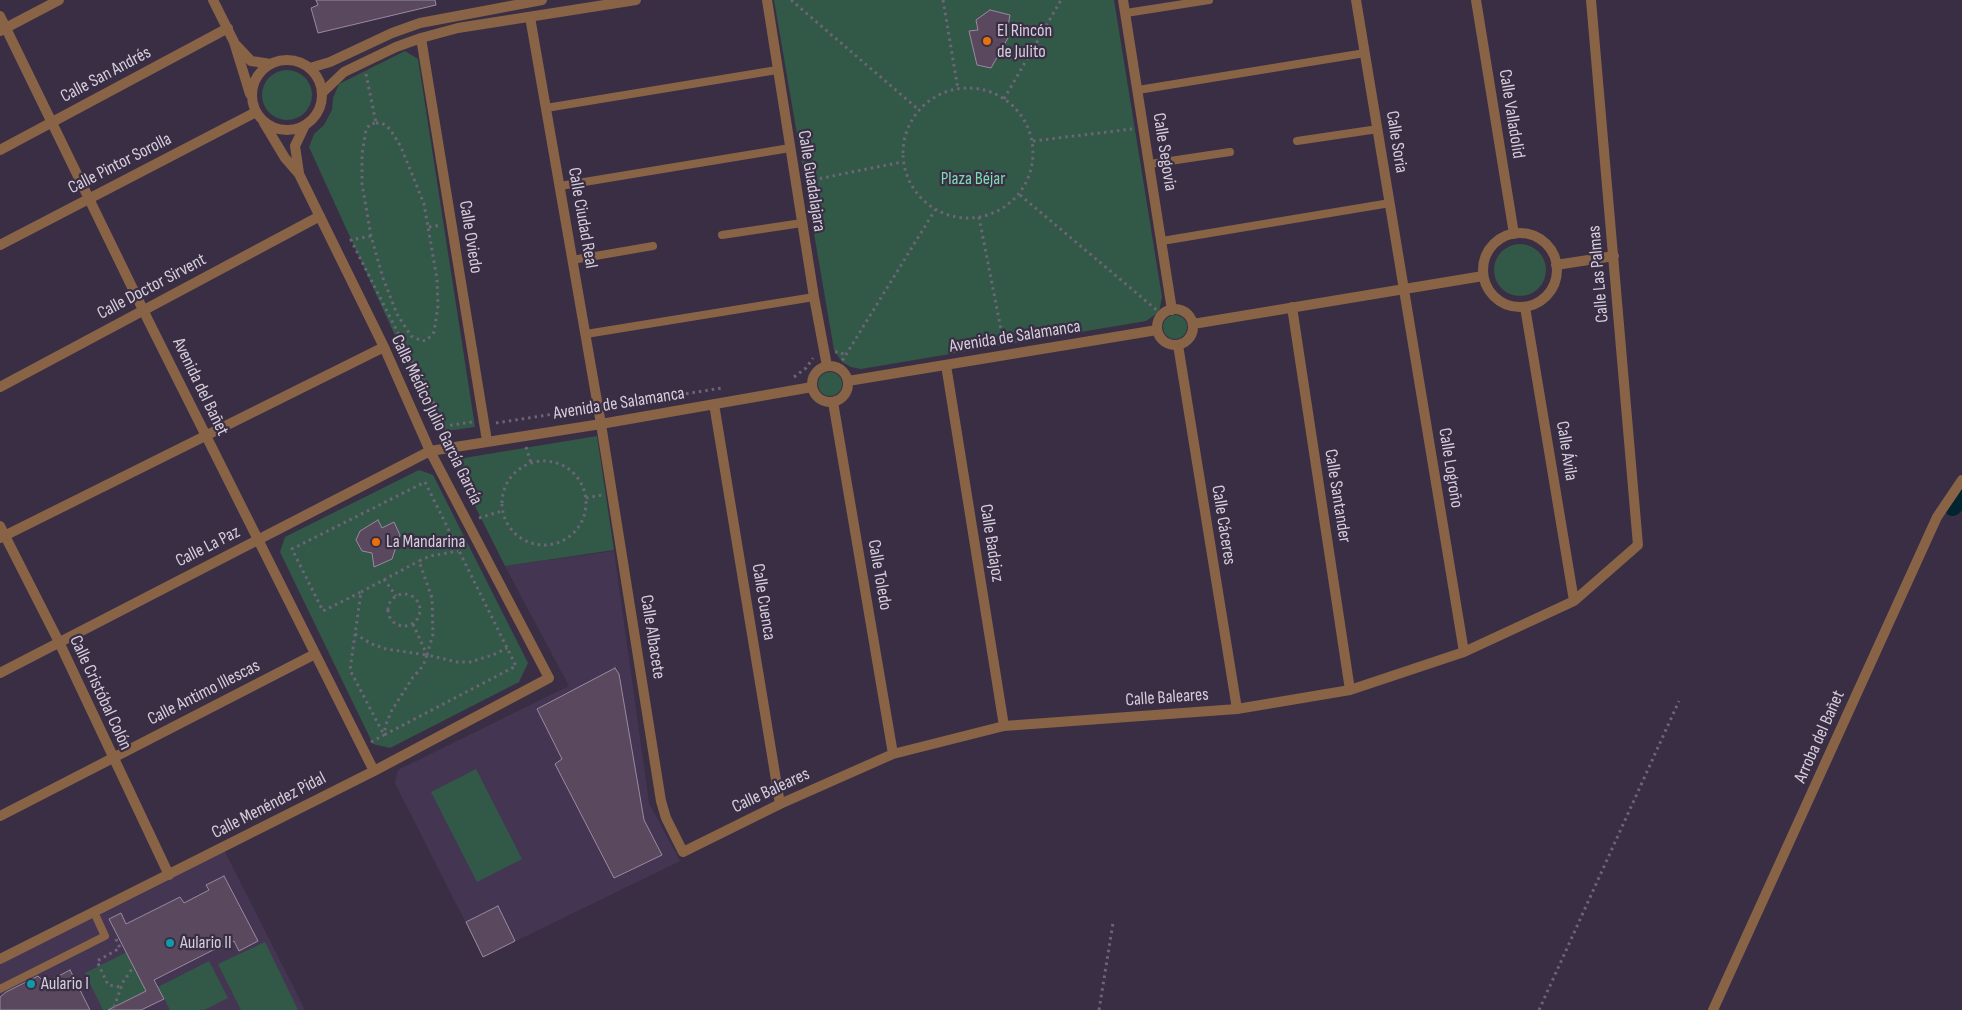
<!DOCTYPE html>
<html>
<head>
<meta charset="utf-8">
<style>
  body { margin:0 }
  canvas { display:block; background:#392e44 }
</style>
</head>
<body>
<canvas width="1962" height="1010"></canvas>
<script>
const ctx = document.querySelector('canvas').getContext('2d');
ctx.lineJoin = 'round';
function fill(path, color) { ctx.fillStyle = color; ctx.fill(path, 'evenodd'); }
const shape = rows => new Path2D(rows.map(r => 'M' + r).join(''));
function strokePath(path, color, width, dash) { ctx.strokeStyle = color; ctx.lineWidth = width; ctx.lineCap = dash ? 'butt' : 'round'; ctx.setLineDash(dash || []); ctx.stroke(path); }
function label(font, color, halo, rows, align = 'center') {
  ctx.font = font + ' "Sofia Sans Condensed",sans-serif'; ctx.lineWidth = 4.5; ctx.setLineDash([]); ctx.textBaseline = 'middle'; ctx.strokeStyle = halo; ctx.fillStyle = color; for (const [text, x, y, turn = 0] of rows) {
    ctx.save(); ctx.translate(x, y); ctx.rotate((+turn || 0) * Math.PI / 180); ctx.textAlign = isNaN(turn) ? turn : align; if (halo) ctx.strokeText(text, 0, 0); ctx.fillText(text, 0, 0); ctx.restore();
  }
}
fill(shape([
  [614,551,649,803,680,861,483,957,395,783,398,770,569,686,505,566],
  [223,848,305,1010,0,1010,0,964]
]), '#443652');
fill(shape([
  [774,0,1114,0,1162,297,1159,312,1146,321,861,369,851,367,842,362,834,350],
  [405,51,418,59,475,427,439,432,309,147,314,134,324,125,332,110,333,98,339,84],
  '262 95a25 25 0 1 1 50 0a25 25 0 1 1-50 0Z',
  '1494 270a26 26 0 1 1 52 0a26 26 0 1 1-52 0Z',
  '1163 327a12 12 0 1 1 24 0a12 12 0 1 1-24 0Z',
  '818 384a12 12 0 1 1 24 0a12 12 0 1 1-24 0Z',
  [597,436,614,550,505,566,452,460],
  [419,470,433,475,528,663,519,682,390,748,373,744,280,552,285,537],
  [476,769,522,859,477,882,431,792],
  [265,942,298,1010,241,1010,218,964],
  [127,952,146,991,108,1010,103,1010,85,973],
  [209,961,228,998,204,1010,170,1010,158,987]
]), '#325847');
strokePath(shape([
  [1953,507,1962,494]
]), '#002430', 18);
const building = shape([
  [316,0,435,0,436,5,318,33,311,8,318,5,316,0],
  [990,10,1010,15,1006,37,1008,38,991,68,977,65,969,31,978,30,976,20,990,10],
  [378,520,382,528,394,522,400,535,392,559,374,567,372,553,362,551,356,540,360,531,378,520],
  [615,668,619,674,644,820,662,855,614,878,555,764,562,759,537,709,615,668],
  [224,876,258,941,239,951,234,941,219,948,219,947,154,980,164,999,141,1010,108,1010,146,991,109,919,121,913,126,924,180,897,184,903,209,890,206,885,224,876],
  [498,906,515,941,483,957,466,922,498,906],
  [70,970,90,1010,0,1010,0,997,6,992,38,976,45,983,70,970]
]);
fill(building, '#59485e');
strokePath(building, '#9b89a1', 1);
strokePath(shape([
  [791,0,919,110],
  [943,0,958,89],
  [366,74,376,123],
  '903 153a65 65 0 1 1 130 0a65 65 0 1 1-130 0Z',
  [1004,99,1061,0],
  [376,123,382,123,390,129,401,147,424,204,437,279,438,306,434,332,427,340,422,341,411,336,397,314,383,278,371,236,362,184,362,154,366,130,370,124,376,123],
  [1033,141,1132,129],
  [807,181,902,162],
  [1020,195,1159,312],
  [979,217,1004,345],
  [429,227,441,225],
  [371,236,351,240,445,426,472,422],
  [835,352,840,352,846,356],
  [839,366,935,210],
  [794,377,806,368,813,358],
  [609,406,722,388],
  [496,423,586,409],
  [526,447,531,463],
  '502 503a42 42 0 1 1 84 0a42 42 0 1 1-84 0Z',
  [425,482,516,666,384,735,350,670,361,592,323,611,292,549,425,482],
  [586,498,602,495],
  [479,518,502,511],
  [384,579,396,596],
  [361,592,419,561],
  '388 610a16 16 0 1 1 32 0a16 16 0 1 1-32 0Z',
  [413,624,427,655],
  [355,634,372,644,386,649,427,655],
  [427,655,433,634,432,598,419,561,430,556,458,551],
  [371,742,384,735,386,724,392,710,413,677,423,666,427,655,457,662,470,662,493,655,507,648],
  [116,939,120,948,97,961,108,985,121,987],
  [114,1007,123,982,134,966],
  [1099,1010,1113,923],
  [1539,1010,1679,701]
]), '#6e6477', 3, [2.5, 4]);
strokePath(shape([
  [1126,13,1209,0],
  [1138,90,1365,53],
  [546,108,777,70],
  [1297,141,1378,129],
  [1150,164,1230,152],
  [560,186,790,148],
  [722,235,802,223],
  [1162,241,1390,203],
  [572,260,653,246],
  [586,334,814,297],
  [0,989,105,936,94,912]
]), '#886346', 8);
strokePath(shape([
  [213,0,234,42,250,94],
  [767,0,814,297,827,366],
  [1123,0,1172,310],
  [1356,0,1464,652],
  [1476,0,1514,234],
  [0,16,150,324,374,771],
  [530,17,601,424,661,801,666,818,683,852,780,804,893,754,1004,726,1237,709,1350,690,1464,652,1574,601,1638,545,1591,0],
  [0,31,59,0],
  [421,38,487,441],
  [236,45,251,61,271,64],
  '252 95a35 35 0 1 1 70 0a35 35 0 1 1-70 0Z',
  [310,68,330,62,392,33,420,23,542,0],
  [323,92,344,72,396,47,421,38,458,28,636,0],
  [0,150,228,28],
  [299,173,295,146,304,127],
  '1483 270a37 37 0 1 1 74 0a37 37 0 1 1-74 0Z',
  [0,245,256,112],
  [1556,265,1614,256],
  [1292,307,1350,690],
  [1525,307,1574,601],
  '1157 327a18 18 0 1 1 36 0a18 18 0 1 1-36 0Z',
  [1193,324,1483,276],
  [1178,345,1237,709],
  [946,365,1004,726],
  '812 384a18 18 0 1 1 36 0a18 18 0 1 1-36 0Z',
  [848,381,1157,330],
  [0,387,320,216],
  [833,402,893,754],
  [714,404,780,804],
  [0,526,59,642,169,875],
  [0,538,384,347],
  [0,673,430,451,601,424,812,387],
  [0,816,315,654],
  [0,959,374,771,549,678,430,451,384,347,299,174,285,158,264,123],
  [1713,1010,1937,517,1962,480]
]), '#886346', 10);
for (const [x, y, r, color] of [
  [987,41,5,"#e8710a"],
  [376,542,5,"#e8710a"],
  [170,943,5,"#0f9aa8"],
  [31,984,5,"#0f9aa8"]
]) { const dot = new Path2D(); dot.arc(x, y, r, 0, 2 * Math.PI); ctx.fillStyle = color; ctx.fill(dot); strokePath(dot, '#392e44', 2); }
label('18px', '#d5cedc', '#392e44', [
  ["El Rincón",997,31],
  ["de Julito",997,52],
  ["La Mandarina",386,542],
  ["Aulario II",180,943],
  ["Aulario I",41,984]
], 'left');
label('18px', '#d5cedc', '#392e44', [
  ["Calle San Andrés",106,75,-28],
  ["Calle Valladolid",1511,114,81],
  ["Calle Soria",1396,142,81],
  ["Calle Segovia",1164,152,81],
  ["Calle Pintor Sorolla",120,164,-27],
  ["Calle Guadalajara",811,181,81],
  ["Calle Ciudad Real",582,218,80],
  ["Calle Oviedo",470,237,81],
  ["Calle Las Palmas",1599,274,-95],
  ["Calle Doctor Sirvent",152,287,-28],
  ["Avenida de Salamanca",1015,337,-9],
  ["Avenida del Bañet",200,387,64],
  ["Avenida de Salamanca",619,404,-9],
  ["Calle Médico Julio García García",436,420,64],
  ["Calle Ávila",1566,451,81],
  ["Calle Logroño",1450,468,81],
  ["Calle Santander",1337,496,81],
  ["Calle Cáceres",1223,525,81],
  ["Calle Badajoz",991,543,81],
  ["Calle La Paz",208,547,-27],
  ["Calle Toledo",879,575,80],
  ["Calle Cuenca",763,602,81],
  ["Calle Albacete",652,637,81],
  ["Calle Cristóbal Colón",100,693,65],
  ["Calle Antimo Illescas",204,693,-27],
  ["Calle Baleares",1167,698,-4],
  ["Arroba del Bañet",1820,737,-66],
  ["Calle Baleares",771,791,-25],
  ["Calle Menéndez Pidal",269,806,-27]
]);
label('18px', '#7bdbb1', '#392e44', [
  ["Plaza Béjar",973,179]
]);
</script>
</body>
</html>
